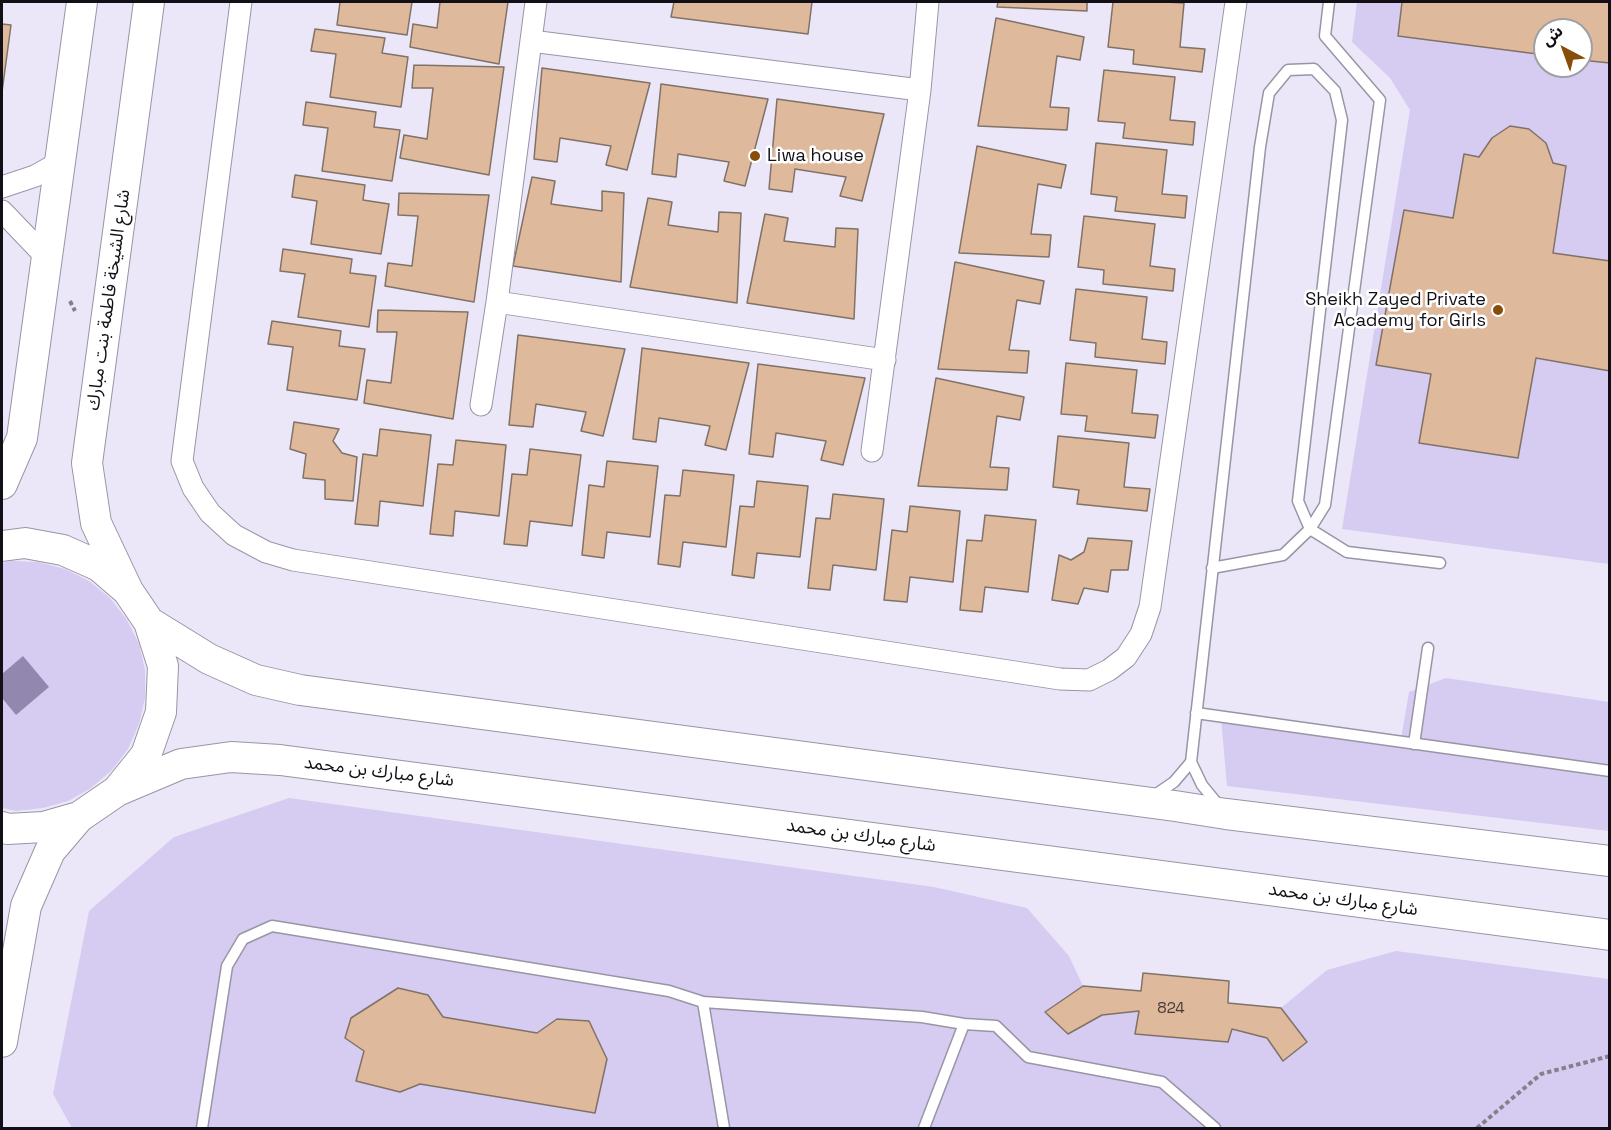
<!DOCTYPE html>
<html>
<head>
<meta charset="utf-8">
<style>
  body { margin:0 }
  #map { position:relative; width:1611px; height:1130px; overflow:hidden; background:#ebe7f8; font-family:"Space Grotesk","Noto Sans Arabic",sans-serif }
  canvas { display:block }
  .frame { position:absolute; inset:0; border:3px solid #121016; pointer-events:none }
  .north { position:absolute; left:1533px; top:18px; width:60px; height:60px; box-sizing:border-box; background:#fff; border:2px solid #a09fa2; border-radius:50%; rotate:319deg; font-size:16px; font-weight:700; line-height:24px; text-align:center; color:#121016 }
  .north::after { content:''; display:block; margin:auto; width:21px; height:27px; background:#894d0a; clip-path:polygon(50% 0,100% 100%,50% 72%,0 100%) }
</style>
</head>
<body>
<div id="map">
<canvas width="1611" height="1130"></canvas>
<div class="frame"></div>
<div class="north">ش</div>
</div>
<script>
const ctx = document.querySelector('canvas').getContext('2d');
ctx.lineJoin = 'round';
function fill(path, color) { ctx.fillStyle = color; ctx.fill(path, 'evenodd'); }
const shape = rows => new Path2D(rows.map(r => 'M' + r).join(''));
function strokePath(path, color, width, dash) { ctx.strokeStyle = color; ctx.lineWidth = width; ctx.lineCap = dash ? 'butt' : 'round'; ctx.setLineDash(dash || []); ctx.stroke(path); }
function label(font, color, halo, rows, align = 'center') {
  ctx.font = font + ' "Space Grotesk","Noto Sans Arabic",sans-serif'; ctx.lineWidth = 5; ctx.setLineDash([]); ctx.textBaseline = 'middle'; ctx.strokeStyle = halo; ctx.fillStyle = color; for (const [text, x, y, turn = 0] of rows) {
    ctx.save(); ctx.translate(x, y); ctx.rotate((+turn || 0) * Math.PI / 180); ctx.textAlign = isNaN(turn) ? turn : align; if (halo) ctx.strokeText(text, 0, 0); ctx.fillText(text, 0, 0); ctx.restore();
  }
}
fill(shape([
  [1357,2,1609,2,1609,564,1342,529,1410,110,1390,78,1352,42],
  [1545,30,1581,30,1581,66,1545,66],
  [11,561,38,562,65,569,89,581,110,598,127,620,139,644,145,670,145,698,139,724,128,749,112,770,91,788,68,801,43,808,16,811,2,808,2,563],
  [1446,678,1609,702,1609,831,1227,786,1221,718,1400,745,1409,692],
  [289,798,934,887,1027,908,1069,956,1083,986,1045,1012,1068,1034,1102,1015,1139,1011,1135,1034,1228,1042,1232,1029,1267,1038,1283,1061,1307,1041,1281,1008,1327,970,1396,951,1609,979,1609,1128,72,1128,53,1094,89,911,174,837],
  [398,988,428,995,443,1017,537,1033,557,1019,589,1021,607,1059,595,1113,420,1084,400,1092,357,1081,364,1051,345,1038,351,1018]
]), '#d6cbf1');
fill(shape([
  [23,656,49,687,16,715,2,698,2,674]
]), '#9287ae');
const building = shape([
  [340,2,412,2,407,35,337,25,340,2],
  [440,2,508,2,499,64,410,47,413,24,437,28,440,2],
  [674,2,812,2,808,34,671,17,674,2],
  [998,2,1087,2,1087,11,997,7,998,2],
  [1113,2,1166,2,1184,3,1180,47,1205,49,1202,72,1133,64,1134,50,1108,47,1113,2],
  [1402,2,1610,2,1610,63,1581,60,1581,30,1545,30,1545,55,1398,36,1402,2],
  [996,18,1084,37,1080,60,1057,56,1050,107,1069,108,1067,130,978,126,996,18],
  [2,24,11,25,2,92,2,24],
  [315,29,385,38,382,53,408,57,401,107,330,97,336,54,311,51,315,29],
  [414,65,504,67,489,175,400,158,404,135,427,139,433,88,412,88,414,65],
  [542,68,650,83,627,170,606,165,611,146,560,138,557,162,534,159,542,68],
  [1104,70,1175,77,1170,120,1195,122,1193,145,1123,138,1125,123,1098,121,1104,70],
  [661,84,768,99,745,186,724,181,729,162,678,154,676,177,652,174,661,84],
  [777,99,884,114,862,201,840,196,846,177,795,169,792,192,769,189,777,99],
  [306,102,376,112,374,127,400,130,392,181,322,171,328,128,303,125,306,102],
  [1510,126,1529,129,1546,143,1553,163,1566,166,1553,253,1610,261,1610,371,1536,358,1518,458,1419,443,1431,374,1376,365,1404,210,1453,218,1464,154,1479,157,1492,138,1510,126],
  [1096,143,1167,150,1162,194,1187,196,1185,218,1115,211,1117,197,1091,194,1096,143],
  [977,146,1066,165,1061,188,1038,184,1031,234,1051,235,1049,257,959,253,977,146],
  [295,175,365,185,363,200,389,204,381,254,311,244,317,201,292,197,295,175],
  [532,177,555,181,551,204,602,211,602,191,624,193,621,282,513,266,532,177],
  [399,193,489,195,474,302,385,286,388,263,412,266,418,216,398,215,399,193],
  [648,198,672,202,668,225,718,232,719,212,741,213,737,303,630,287,648,198],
  [765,214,788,218,784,241,835,247,836,228,858,229,854,319,747,303,765,214],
  [1084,216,1155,224,1150,266,1175,269,1173,291,1103,284,1104,270,1078,267,1084,216],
  [283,249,352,259,350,273,376,276,369,327,298,317,305,274,280,271,283,249],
  [955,262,1044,281,1040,304,1017,300,1009,350,1029,351,1027,373,938,369,955,262],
  [1076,289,1147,297,1142,339,1167,342,1165,364,1095,357,1096,343,1070,340,1076,289],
  [378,310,468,312,453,419,364,403,367,380,391,383,397,332,377,332,378,310],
  [272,321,341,331,339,346,365,349,357,400,287,390,293,347,268,344,272,321],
  [518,335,625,349,603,436,581,431,586,412,536,404,533,427,509,425,518,335],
  [642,348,749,363,726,450,705,445,710,426,659,418,656,442,633,439,642,348],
  [1066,363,1137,370,1132,413,1158,415,1155,438,1085,431,1087,416,1061,414,1066,363],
  [758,364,865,378,843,465,821,460,826,441,776,433,773,457,749,454,758,364],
  [936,378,1024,397,1020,420,997,416,990,467,1009,468,1007,490,918,486,936,378],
  [294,422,339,429,333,441,342,453,357,457,353,501,325,499,325,480,303,478,306,454,290,449,294,422],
  [380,429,431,435,423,506,380,501,378,526,355,524,363,454,377,456,380,429],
  [1058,436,1129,443,1124,487,1150,489,1147,511,1077,504,1079,490,1053,487,1058,436],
  [456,440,506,445,499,516,455,511,453,536,430,534,438,464,453,465,456,440],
  [530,449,581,455,572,526,530,521,527,546,504,544,512,474,527,475,530,449],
  [607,461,658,466,650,537,607,532,604,558,582,555,589,485,604,487,607,461],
  [683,470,734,475,726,547,683,542,680,567,658,564,665,495,680,496,683,470],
  [757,481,808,486,800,557,757,553,754,578,732,575,740,506,754,507,757,481],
  [833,494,884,499,876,570,833,565,830,590,808,588,816,518,830,519,833,494],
  [910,506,960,511,953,582,910,577,907,602,884,600,892,530,907,532,910,506],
  [985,515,1036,520,1028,592,985,587,982,612,960,610,967,540,982,541,985,515],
  [1088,538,1132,541,1128,570,1111,570,1108,592,1084,588,1078,604,1052,600,1059,555,1071,560,1084,552,1088,538],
  [1143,973,1229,981,1228,1003,1281,1008,1307,1042,1283,1061,1267,1038,1232,1029,1228,1042,1135,1034,1139,1011,1102,1015,1068,1034,1045,1012,1083,986,1141,991,1143,973],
  [398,988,428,995,443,1017,537,1033,557,1019,589,1021,607,1059,595,1113,420,1084,400,1092,356,1081,364,1051,345,1038,351,1018,398,988]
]);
fill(building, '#dfb99b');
strokePath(building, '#807267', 1.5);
const lane = shape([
  [1212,568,1283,555,1310,529,1325,505,1380,100,1325,36,1329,2],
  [1196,713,1610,771],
  [1414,744,1428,648],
  [1191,762,1202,785,1220,807],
  [1152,797,1174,782,1191,762,1260,147,1269,93,1288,70,1314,69,1335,91,1342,120,1298,501,1310,529,1347,552,1440,563],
  [703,1002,724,1128],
  [202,1128,227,966,243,939,272,926,669,991,703,1002,922,1017,964,1024,996,1026,1028,1057,1162,1082,1215,1128],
  [924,1128,964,1024]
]);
const street = shape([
  [241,2,182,461,193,488,210,513,234,535,266,552,293,560,1060,679,1089,680,1109,670,1126,657,1141,634,1150,607,1236,2],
  [531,41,920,90],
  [2,187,35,176,60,162],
  [2,211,47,258],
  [497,302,885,360],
  [481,405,497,302,536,2],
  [872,451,920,90,928,2]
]);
const secondary = shape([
  [2,484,22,438,82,2],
  [2,546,25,543,63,550,99,566,128,591,149,622,163,666,161,712,146,755,117,791,79,817,44,827,7,829,2,827],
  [128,591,96,523,87,463,149,2],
  [149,622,209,659,256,680,300,690,1175,806,1226,814,1610,861],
  [117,791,181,764,231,757,280,760,1610,935],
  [2,1042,26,906,50,851,79,817]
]);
strokePath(lane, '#9995a5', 13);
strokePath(street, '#9995a5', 23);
strokePath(secondary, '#9995a5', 32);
strokePath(shape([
  [70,301,75,311],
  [1477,1128,1541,1074,1610,1056]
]), '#84818c', 4, [4.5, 3]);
strokePath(lane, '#fff', 10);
strokePath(street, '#fff', 21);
strokePath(secondary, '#fff', 30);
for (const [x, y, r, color] of [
  [755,156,6,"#894d0a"],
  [1498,310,6,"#894d0a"]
]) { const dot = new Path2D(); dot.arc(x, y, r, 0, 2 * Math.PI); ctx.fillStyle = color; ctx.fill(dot); strokePath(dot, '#fff', 2); }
label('15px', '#453a37', null, [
  ["824",1171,1009]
]);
label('18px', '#121016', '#fff', [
  ["Liwa house",767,156],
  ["Sheikh Zayed Private",1486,300,"right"],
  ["Academy for Girls",1486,321,"right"]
], 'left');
label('18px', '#121016', '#fff', [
  ["شارع الشيخة فاطمة بنت مبارك",109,300,-82],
  ["شارع مبارك بن محمد",379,772,7],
  ["شارع مبارك بن محمد",861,836,8],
  ["شارع مبارك بن محمد",1343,900,8]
]);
</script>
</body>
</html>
